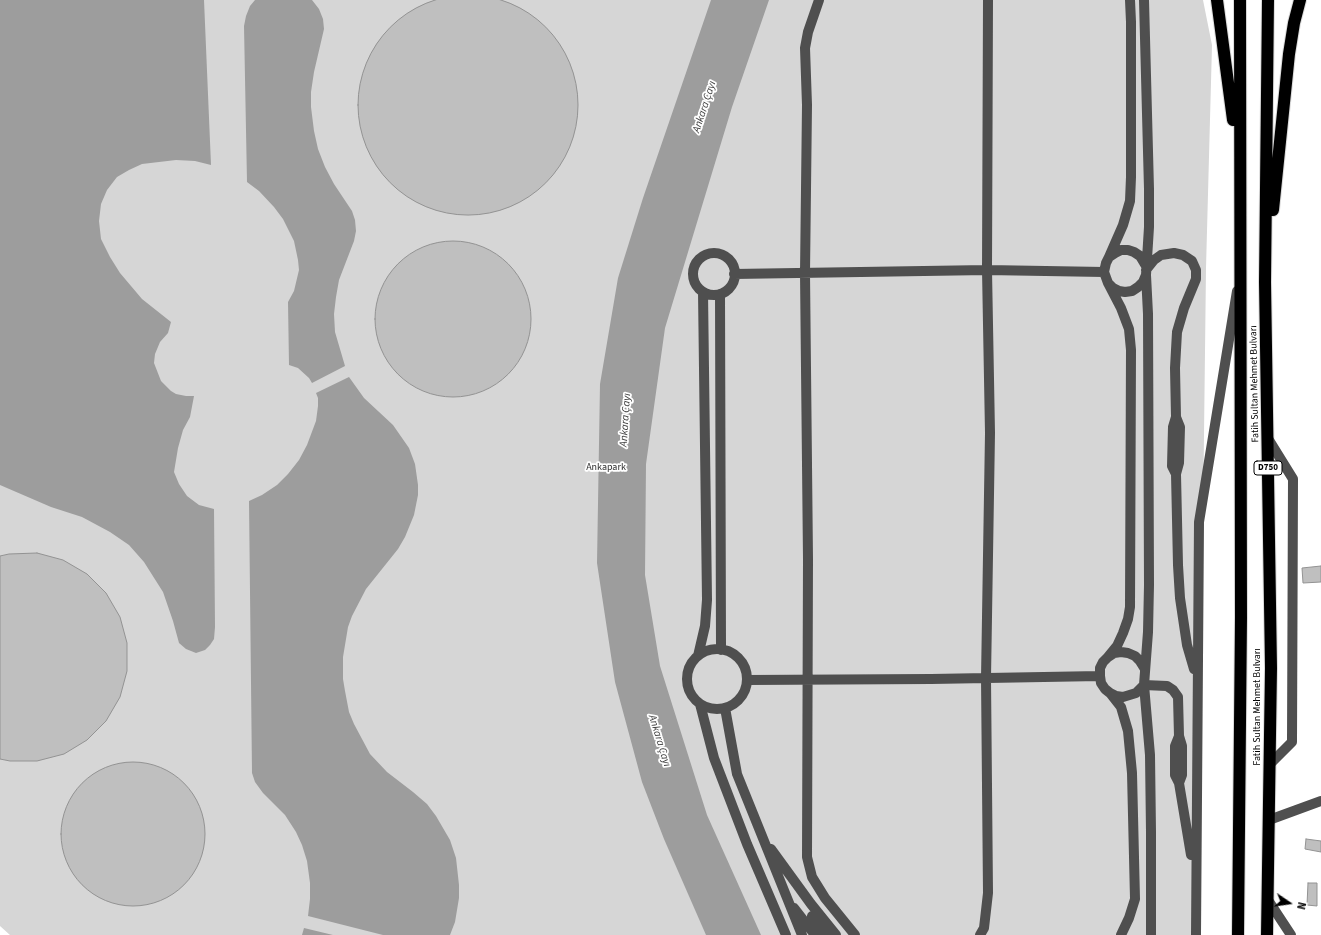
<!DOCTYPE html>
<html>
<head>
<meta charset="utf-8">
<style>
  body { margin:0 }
  #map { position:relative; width:1321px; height:935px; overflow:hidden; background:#fff; font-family:"Source Sans 3",sans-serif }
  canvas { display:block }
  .north { position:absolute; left:1269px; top:883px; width:40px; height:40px; -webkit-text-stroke:3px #fff; paint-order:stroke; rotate:103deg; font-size:11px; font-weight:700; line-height:16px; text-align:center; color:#000 }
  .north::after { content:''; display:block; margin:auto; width:14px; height:18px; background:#000; clip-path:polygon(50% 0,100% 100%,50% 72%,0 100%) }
</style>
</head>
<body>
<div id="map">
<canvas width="1321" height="935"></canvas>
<div class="north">N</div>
</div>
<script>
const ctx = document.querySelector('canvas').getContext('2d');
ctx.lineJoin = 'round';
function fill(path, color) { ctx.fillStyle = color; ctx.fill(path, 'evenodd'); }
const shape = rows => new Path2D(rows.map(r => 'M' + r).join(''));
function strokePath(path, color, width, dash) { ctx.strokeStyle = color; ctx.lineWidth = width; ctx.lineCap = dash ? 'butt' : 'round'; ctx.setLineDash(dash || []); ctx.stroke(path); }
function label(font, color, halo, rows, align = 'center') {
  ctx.font = font + ' "Source Sans 3",sans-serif'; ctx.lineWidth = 3.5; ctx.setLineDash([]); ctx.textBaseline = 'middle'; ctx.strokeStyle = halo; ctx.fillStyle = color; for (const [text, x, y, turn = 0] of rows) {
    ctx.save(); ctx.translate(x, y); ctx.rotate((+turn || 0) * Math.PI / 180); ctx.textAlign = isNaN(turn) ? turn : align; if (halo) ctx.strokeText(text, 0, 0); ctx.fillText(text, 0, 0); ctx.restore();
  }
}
fill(shape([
  [0,0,1203,0,1212,45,1206,268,1198,935,10,935,0,926]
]), '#d6d6d6');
fill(shape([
  [0,0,204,0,211,165,195,161,176,160,142,164,129,170,117,177,107,190,101,204,99,221,101,239,110,257,120,273,142,299,171,322,168,333,160,342,155,354,154,363,161,381,171,391,176,394,186,396,194,396,190,417,183,430,178,448,174,472,179,484,187,496,199,505,214,509,215,627,214,639,210,645,205,650,196,653,186,649,179,643,173,621,163,592,144,562,129,545,110,532,82,517,51,507,0,485],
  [255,0,312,0,319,9,323,19,324,29,314,72,311,92,311,107,314,131,318,149,325,167,334,184,352,211,355,220,356,231,354,241,339,280,336,297,334,314,335,332,345,366,312,383,309,378,298,368,289,365,288,302,294,291,299,270,298,260,294,241,283,219,274,207,259,191,247,182,244,26,246,16,250,6],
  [711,0,769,0,732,107,665,328,646,464,645,575,660,666,707,815,761,935,706,935,664,839,642,782,615,682,597,563,600,384,618,278,643,198],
  [349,377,364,398,393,425,409,448,415,464,418,485,418,495,414,515,405,537,398,549,366,589,352,616,348,627,343,657,343,679,345,691,349,712,354,724,370,754,387,772,413,792,427,804,436,816,450,840,456,858,459,885,459,898,455,922,450,935,383,935,308,916,310,899,310,883,307,861,302,845,296,832,285,815,263,793,255,782,252,773,249,501,262,495,277,485,288,474,299,460,307,445,316,421,318,406,318,398,316,393],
  [304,928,333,935,302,935]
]), '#9d9d9d');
const building = shape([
  '358 105a110 110 0 1 1 220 0a110 110 0 1 1-220 0Z',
  '375 319a78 78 0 1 1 156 0a78 78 0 1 1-156 0Z',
  [37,553,63,560,87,574,106,593,120,617,127,643,127,671,120,697,106,721,87,740,64,754,37,761,10,761,0,759,0,556,9,554,37,553],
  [1321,566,1321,582,1303,583,1302,568,1321,566],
  '61 834a72 72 0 1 1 144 0a72 72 0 1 1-144 0Z',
  [1306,839,1321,841,1321,852,1305,849,1306,839],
  [1308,883,1317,883,1317,906,1307,905,1308,883]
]);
fill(building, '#bfbfbf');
strokePath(building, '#939393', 1);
const highway = shape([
  [1217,0,1233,120],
  [1273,210,1289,54,1294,23,1300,0],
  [1238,935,1241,617,1240,0],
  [1267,935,1271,668,1265,282,1268,0]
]);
strokePath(highway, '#dbdbdb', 14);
strokePath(shape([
  [819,0,808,32,805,48,807,105,805,273,808,559,807,857,812,877,825,898,855,935],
  [1144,0,1149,189,1149,227,1146,275,1148,314,1149,585,1148,632,1144,685,1150,755,1151,832,1151,935],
  '693 274a21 21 0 1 1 42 0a21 21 0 1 1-42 0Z',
  [1109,257,1123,225,1130,201,1131,177,1131,22,1130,0],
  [1146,270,1154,260,1161,255,1174,253,1183,255,1192,261,1196,270,1196,279,1184,308,1177,332,1175,368,1176,417,1180,427,1179,463,1176,474,1178,565,1180,598,1187,645,1194,669],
  [734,274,987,270,1104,272],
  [1146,275,1143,282,1138,287,1132,291,1125,292,1119,291,1113,288,1108,283,1104,272,1106,263,1109,257,1115,253,1121,250,1128,250,1134,252,1140,256,1146,266],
  [1108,283,1121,308,1129,329,1131,350,1130,607,1128,619,1123,633,1117,646,1108,657],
  [720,294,721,650],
  [1176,417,1173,427,1172,466,1176,474],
  [1267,437,1293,479,1292,742,1269,765],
  '687 679a30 30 0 1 1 60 0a30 30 0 1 1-60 0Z',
  [698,656,705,626,707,600,703,292],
  [1145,669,1140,661,1135,656,1128,653,1121,652,1114,653,1108,657,1103,662,1100,668,1100,676,1101,683,1105,689,1110,693,1116,696,1123,697,1136,693,1144,685,1167,686,1173,690,1178,697,1179,736,1182,746,1182,775,1179,783],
  [747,680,931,679,1100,676],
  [1110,693,1121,707,1128,731,1132,773,1135,899,1129,918,1121,935],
  [700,704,714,758,747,844,786,935],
  [725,708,737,774,802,935],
  [1179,736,1175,746,1175,775,1179,783,1191,855],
  [1269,820,1321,801],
  [771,849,811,904,836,935],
  [1268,900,1291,935],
  [794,908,815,935],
  [812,916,826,935],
  [980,935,984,928,988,893,986,678,990,433,987,270,988,0],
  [1196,935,1199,522,1237,291]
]), '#4f4f4f', 10);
strokePath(highway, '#000', 12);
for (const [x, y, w] of [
  [1268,468,28]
]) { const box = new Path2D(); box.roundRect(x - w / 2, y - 7, w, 14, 3); ctx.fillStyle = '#fff'; ctx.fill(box); strokePath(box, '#000', 1); }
label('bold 9px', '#000', null, [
  ["D750",1268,468]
]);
label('10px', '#000', '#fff', [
  ["Fatih Sultan Mehmet Bulvarı",1255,384,-91],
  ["Fatih Sultan Mehmet Bulvarı",1258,707,-90]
]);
label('10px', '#2d2d2d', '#fff', [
  ["Ankapark",606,468]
]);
label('italic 11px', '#3e3e3e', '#fff', [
  ["Ankara Çayı",705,107,-72],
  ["Ankara Çayı",626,420,-86],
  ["Ankara Çayı",659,741,73]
]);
</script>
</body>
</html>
